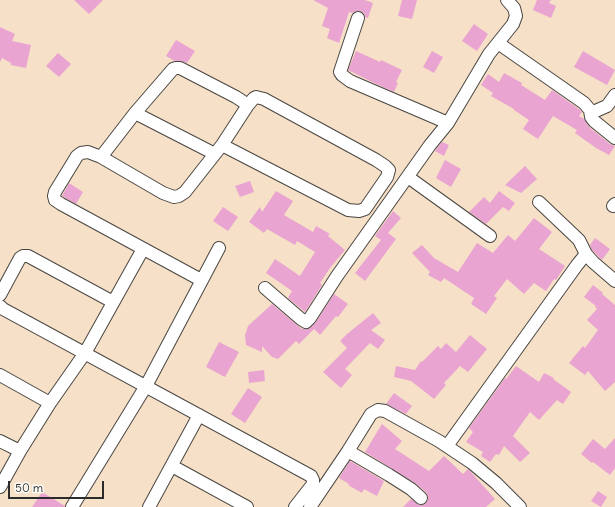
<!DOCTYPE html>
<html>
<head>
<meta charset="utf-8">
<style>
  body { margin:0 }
  #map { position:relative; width:615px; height:507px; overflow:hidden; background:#f6e0c7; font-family:Delius,sans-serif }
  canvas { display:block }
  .scale { position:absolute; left:8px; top:481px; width:96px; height:18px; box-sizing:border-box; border:2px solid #2b2b2b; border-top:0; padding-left:5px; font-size:12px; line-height:14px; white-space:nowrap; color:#2b2b2b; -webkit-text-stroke:3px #fdfcf7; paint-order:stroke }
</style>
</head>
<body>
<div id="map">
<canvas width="615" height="507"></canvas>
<div class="scale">50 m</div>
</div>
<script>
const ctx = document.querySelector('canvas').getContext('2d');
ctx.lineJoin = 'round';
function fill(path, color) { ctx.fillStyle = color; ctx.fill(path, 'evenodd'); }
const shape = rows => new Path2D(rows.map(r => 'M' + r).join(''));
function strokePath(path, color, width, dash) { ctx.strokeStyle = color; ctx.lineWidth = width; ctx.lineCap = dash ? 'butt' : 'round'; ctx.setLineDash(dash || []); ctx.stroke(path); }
fill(shape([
  [74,0,103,0,89,14],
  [313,0,365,0,373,3,368,18,365,17,364,13,360,11,356,11,352,13,349,12,339,43,327,38,330,29,322,26,328,8],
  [402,0,417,0,412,19,398,16],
  [537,0,551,0,549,3,556,6,551,18,533,10],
  [474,24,488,34,477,51,462,41],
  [0,27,15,34,12,41,31,45,26,68,11,65,11,63,2,58,0,62],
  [176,40,195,51,187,63,180,61,175,61,166,56],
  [356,51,380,62,381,60,402,70,396,82,398,83,394,92,372,82,348,70],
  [432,51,443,57,434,73,423,67],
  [583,51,615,70,607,85,574,67],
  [58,53,71,64,59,77,46,66],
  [504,73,522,83,521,85,545,100,552,90,579,109,582,112,579,116,584,119,589,127,610,144,615,146,609,155,596,148,575,133,577,130,553,116,538,139,523,129,529,120,514,110,514,109,491,96,493,93,481,85,488,74,499,82],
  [442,142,449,145,444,156,435,151],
  [445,160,461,169,451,187,436,178],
  [525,166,537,179,521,193,505,185],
  [250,181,254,192,240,197,235,186],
  [69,183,83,192,76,204,62,196],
  [276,191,293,201,284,215,313,232,316,226,330,234,328,236,345,250,330,268,320,283,322,285,305,312,288,298,292,291,266,273,275,259,300,276,315,252,297,241,295,245,267,229,264,233,249,222,260,207,262,212],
  [499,191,515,203,509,211,503,207,486,224,469,212,484,197,490,203],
  [223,207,238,217,228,231,213,221],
  [393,211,401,218,388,233,396,239,365,281,355,273,381,240,375,236],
  [534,218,552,232,539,249,565,266,556,280,554,279,546,291,534,283,524,294,507,279,494,296,497,298,486,314,471,304,474,298,444,278,441,282,428,275,430,272,412,253,422,245,434,258,458,272,477,243,493,253,508,235,515,241],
  [595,238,610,249,602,260,592,250,590,245],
  [593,285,603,293,602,294,615,305,615,382,605,391,588,371,585,375,569,363,583,346,585,348,598,330,587,320,597,309,595,307,596,306,584,297],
  [334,294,348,304,338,317,336,316,320,335,314,329,299,344,296,341,278,359,272,357,262,346,262,352,246,345,245,335,248,326,272,304,297,325,302,329,308,329,316,322],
  [373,313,381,323,371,330,385,340,378,349,370,343,345,369,352,375,341,388,334,382,323,372,347,348,340,341,347,334],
  [470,335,487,349,468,372,460,366,444,383,446,385,434,399,411,381,394,377,396,366,415,370,421,361,422,362,438,346,441,349,446,343,456,352],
  [219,342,239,352,225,377,206,367],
  [516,366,539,382,544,373,554,378,553,379,571,392,563,404,557,400,539,420,530,412,513,436,530,453,520,462,504,446,499,455,496,454,490,462,481,456,483,452,466,442,473,432,469,428,505,378,506,379],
  [264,370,265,381,249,383,248,372],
  [248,388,262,397,245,423,231,414],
  [394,393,412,406,406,414,386,404],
  [382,424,402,441,395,449,429,471,444,456,463,474,468,469,469,470,495,499,486,507,403,507,411,499,419,505,424,505,426,503,428,500,428,496,426,492,415,483,365,452],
  [615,438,615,468,610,475,593,462,592,463,581,454,593,439,605,449],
  [350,461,384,481,377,496,364,489,362,493,348,485,349,484,339,478],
  [598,491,607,497,601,507,591,501],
  [42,492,65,506,65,507,32,507]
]), '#e9a4d1');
const minor = shape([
  [358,18,340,72,342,75,350,81,448,123],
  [498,43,584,103,590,110,591,117,594,121,615,138],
  [135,113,215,154],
  [591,113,607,106,615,95],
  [222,145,348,210,359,211,365,209,387,177,389,170,385,166,376,160,264,99,256,97,254,98,248,105],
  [101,157,135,113,173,69,176,68,180,68,236,97,248,105,222,145,185,192,179,196,174,197,163,193,101,157,88,152,81,153,77,156,55,192,54,196,55,200,61,204,201,280],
  [408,177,490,236],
  [539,202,579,240,586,254],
  [613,206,615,204],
  [265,288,301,319,306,322,310,318,337,276,430,145,448,123,489,54,513,24,516,16,514,8,507,0],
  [0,295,20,258,23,256,28,256,113,302],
  [0,306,3,309,311,476,313,480,313,484,295,507],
  [0,375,50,403],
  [0,441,20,451],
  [447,446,577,265,586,254,593,262,615,281],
  [348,451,389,475,411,489,421,498],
  [172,466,247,507],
  [0,487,20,451,50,403,85,353,143,249],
  [72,507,146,386,219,248],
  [149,507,199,415],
  [310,507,348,451,371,414,378,410,385,411,439,441,472,463,496,483,520,507]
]);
strokePath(minor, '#494642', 14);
strokePath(minor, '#fff', 12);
</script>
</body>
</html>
